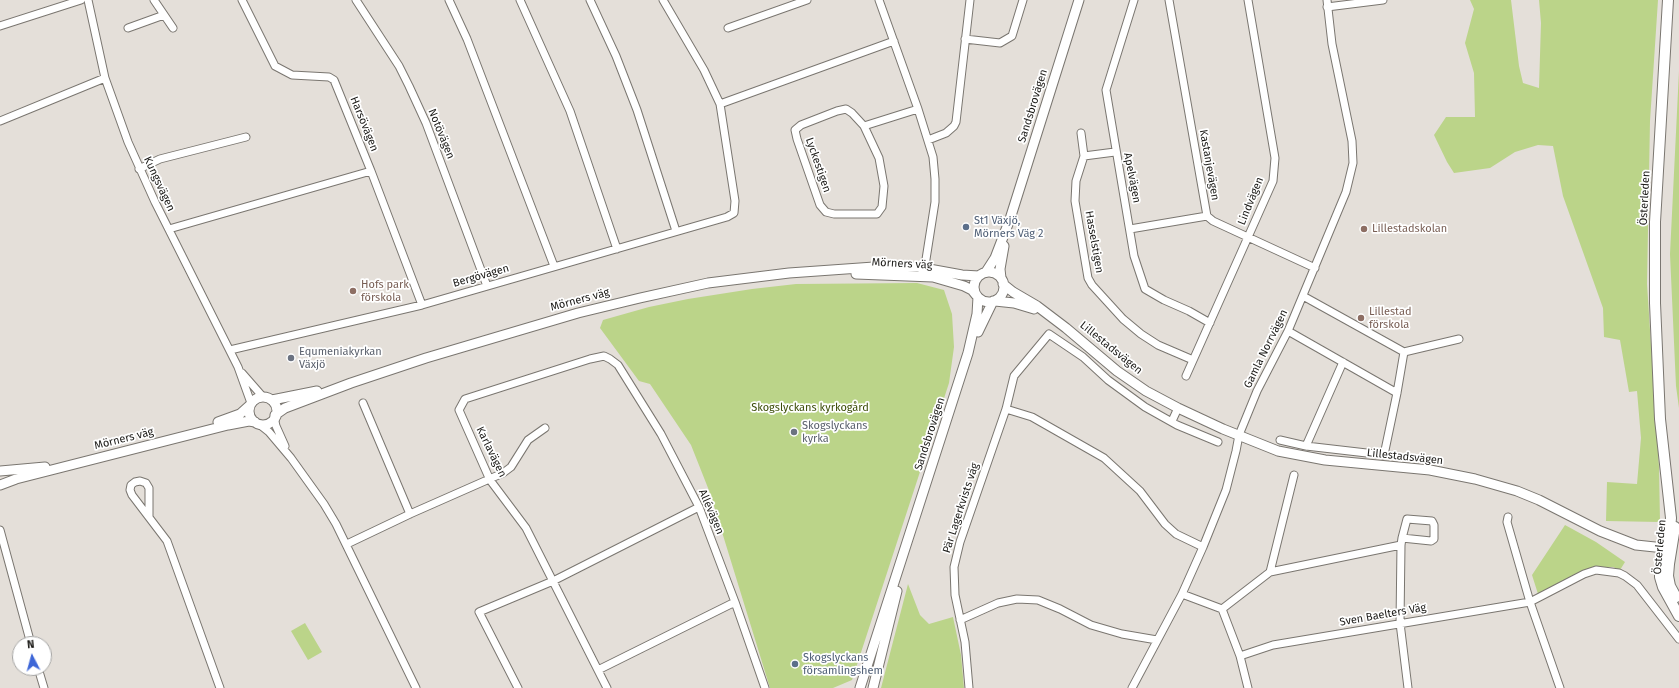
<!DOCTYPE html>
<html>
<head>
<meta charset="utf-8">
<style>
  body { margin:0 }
  #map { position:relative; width:1679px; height:688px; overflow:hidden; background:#e4dfd9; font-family:"Fira Sans",sans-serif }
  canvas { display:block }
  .north { position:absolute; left:12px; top:636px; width:40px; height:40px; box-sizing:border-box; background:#fff; border:1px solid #a4a4a3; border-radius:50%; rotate:354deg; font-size:11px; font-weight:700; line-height:16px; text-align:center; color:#1c1b18 }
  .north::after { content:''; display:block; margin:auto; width:14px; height:18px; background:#3d66d7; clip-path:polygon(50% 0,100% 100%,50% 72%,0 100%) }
</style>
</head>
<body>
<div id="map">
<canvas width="1679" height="688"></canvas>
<div class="north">N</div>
</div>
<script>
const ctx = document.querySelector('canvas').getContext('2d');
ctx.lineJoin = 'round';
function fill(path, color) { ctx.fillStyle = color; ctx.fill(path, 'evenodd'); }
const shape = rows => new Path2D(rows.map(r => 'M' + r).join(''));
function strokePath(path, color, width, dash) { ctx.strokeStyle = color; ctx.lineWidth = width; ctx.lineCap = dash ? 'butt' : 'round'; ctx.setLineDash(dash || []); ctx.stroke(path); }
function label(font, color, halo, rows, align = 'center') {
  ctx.font = font + ' "Fira Sans",sans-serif'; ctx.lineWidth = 3.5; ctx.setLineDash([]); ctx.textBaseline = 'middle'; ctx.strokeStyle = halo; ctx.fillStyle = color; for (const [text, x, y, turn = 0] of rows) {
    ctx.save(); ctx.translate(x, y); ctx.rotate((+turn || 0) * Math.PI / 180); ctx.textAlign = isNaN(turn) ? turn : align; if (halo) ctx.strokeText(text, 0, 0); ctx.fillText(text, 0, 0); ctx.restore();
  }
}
fill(shape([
  [1470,0,1511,0,1519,66,1523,83,1539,88,1541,23,1539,0,1658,0,1650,121,1647,284,1659,467,1660,522,1606,521,1607,482,1637,484,1641,438,1637,391,1629,392,1620,340,1604,337,1603,308,1563,196,1553,146,1538,145,1515,152,1490,168,1454,173,1447,162,1434,135,1446,117,1475,117,1474,73,1465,43,1474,9],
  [1679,71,1679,408,1676,386,1670,254],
  [917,283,944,290,952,314,954,347,949,383,852,680,833,688,770,688,710,493,691,445,650,384,639,381,600,328,603,320,649,307,688,299,752,289,796,284],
  [1565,525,1596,542,1625,562,1620,570,1613,567,1600,567,1587,569,1538,594,1532,575],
  [908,584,920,615,929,624,953,617,961,655,964,688,881,688],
  [305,623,322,652,308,660,291,631]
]), '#bbd489');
const minor = shape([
  [88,0,105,78,128,142,155,202,238,367,251,403],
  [154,0,173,28],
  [242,0,275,66,292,75,329,77,334,80,371,171,422,305],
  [356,0,399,66,409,86,426,123,487,286],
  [449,0,467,39,554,266],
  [520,0,570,111,617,249],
  [590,0,616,56,637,110,676,231],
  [879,0,918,109,933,157,935,179,935,202,924,272],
  [1134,0,1106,90,1134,256,1145,289,1164,300,1189,311,1210,323],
  [1169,0,1207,216,1213,221,1315,268],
  [1327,7,1383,0],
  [0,26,81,0],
  [128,28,164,15],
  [728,28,807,0],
  [965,39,1000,43,1012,36,1023,0],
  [720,104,894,41],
  [0,121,105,78],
  [864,126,879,158,884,186,882,207,877,214,834,214,826,212,820,205,797,139,795,130,801,125,837,111,846,109,852,113,864,126,918,109],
  [1081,133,1084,156],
  [928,140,946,133,954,126,956,122,970,0],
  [1115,152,1084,156,1076,181,1075,201,1088,278,1092,285,1123,319,1141,334,1158,345,1193,360],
  [139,169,160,159,246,137],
  [169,229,371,171],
  [1130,229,1207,216],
  [1303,296,1404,352],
  [1288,331,1397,393],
  [230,350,422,305,727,217,734,213,735,201,720,104,704,70,663,0],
  [1404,352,1459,339],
  [242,373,263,397],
  [1186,376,1273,181,1275,158,1248,0],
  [363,403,410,514],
  [1006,409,1032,417,1104,458,1140,491,1165,524,1176,534,1203,547],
  [274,417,276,426,285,446],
  [1172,421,1178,408],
  [259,424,269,432,291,458,324,504,336,524,416,688],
  [1280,440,1306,446,1384,455,1397,393,1404,352],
  [1306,446,1343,362],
  [149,516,149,488,146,483,140,481,135,482,131,485,130,490,132,495,167,541,220,688],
  [1508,517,1507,522,1530,602,1560,688],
  [0,530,31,644],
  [1402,538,1431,541,1434,539,1434,525,1432,521,1407,519,1402,538,1401,545,1400,623,1408,688],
  [347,544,410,514,503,473,511,467,528,440,545,428],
  [1270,572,1294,475],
  [1182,594,1222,609,1240,656,1248,688],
  [1222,609,1270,572,1401,545],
  [960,620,998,603,1017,599,1038,600,1060,609,1091,625,1122,634,1157,640],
  [1240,656,1273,645,1530,602,1584,574,1596,570,1619,573,1625,576,1637,585,1679,639],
  [38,668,44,688],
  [598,670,735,602],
  [518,688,479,612,553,581,699,507],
  [607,688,526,528,490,480,459,410,465,399,590,359,604,356,610,359,618,365,661,434,699,507,735,602,765,688],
  [969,688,965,642,955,595,954,567,960,542,1006,409,1014,376,1049,334,1083,357,1108,380,1145,407,1177,425,1218,442],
  [1132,688,1182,594,1203,547,1226,490,1236,451,1239,435,1257,391,1288,331,1346,192,1353,163,1352,141,1332,44,1327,0]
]);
const major = shape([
  [986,272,995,258,1010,219,1079,0],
  '974 287a15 15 0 1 1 30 0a15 15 0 1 1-30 0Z',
  [856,274,933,277,964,286,972,290,976,295],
  [1001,278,1000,269,1004,246],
  [1003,284,1013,292,1037,306,1066,328,1117,371,1146,391,1178,408,1223,429,1278,451,1325,460,1430,470,1475,479,1517,491,1539,500,1600,531,1636,545,1655,547,1671,546],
  [995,301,1014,303,1034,309],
  [978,332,993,301],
  '249 411a14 14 0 1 1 28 0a14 14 0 1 1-28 0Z',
  [272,400,317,391],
  [275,415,285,408,351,383,426,358,578,313,640,298,708,283,789,273,874,267,918,267,962,275,979,276],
  [218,422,240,414,250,405],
  [0,471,45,467],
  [0,485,16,479,228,425,249,421,255,422],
  [860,688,968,353,977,314,978,297],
  [873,688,897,591]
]);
const highway = shape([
  [1668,0,1655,222,1655,303,1660,419,1671,518,1670,529,1660,563,1660,577,1663,587,1679,616],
  [1675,527,1669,564,1668,576,1670,586,1676,597]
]);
strokePath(minor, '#7a7670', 9);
strokePath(major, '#7a7670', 11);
strokePath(highway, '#7a7670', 12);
strokePath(minor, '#fff', 7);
strokePath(major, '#fff', 9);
strokePath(highway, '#fff', 10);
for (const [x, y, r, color] of [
  [966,227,4,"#5c6f8a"],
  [1364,229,4,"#8d6e63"],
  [353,291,4,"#8d6e63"],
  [1361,318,4,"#8d6e63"],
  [291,358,4,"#6b7280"],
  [794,432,4,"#6b7280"],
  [795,664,4,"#5c6f8a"]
]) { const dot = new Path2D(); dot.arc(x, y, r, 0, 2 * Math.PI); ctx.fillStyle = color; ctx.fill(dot); strokePath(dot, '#fff', 1.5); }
label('11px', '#1c1b18', '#fff', [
  ["Sandsbrovägen",1033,106,-73],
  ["Harsövägen",364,124,68],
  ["Notövägen",441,134,68],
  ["Lyckestigen",818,165,71],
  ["Kastanjevägen",1209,165,80],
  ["Apelvägen",1132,178,79],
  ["Kungsvägen",159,184,65],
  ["Österleden",1645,198,-87],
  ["Lindvägen",1251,201,-68],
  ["Hasselstigen",1094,242,80],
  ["Mörners väg",902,264,3],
  ["Bergövägen",481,276,-16],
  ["Mörners väg",580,300,-15],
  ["Lillestadsvägen",1111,348,39],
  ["Gamla Norrvägen",1266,349,-64],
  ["Sandsbrovägen",930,434,-72],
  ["Mörners väg",124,439,-14],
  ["Karlavägen",491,452,64],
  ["Lillestadsvägen",1405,457,6],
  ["Pär Lagerkvists väg",961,508,-72],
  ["Allévägen",711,512,67],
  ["Österleden",1660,547,-85],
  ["Sven Baelters Väg",1383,615,-10]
]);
label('11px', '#4e5e75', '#fff', [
  ["St1 Växjö,",974,221],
  ["Mörners Väg 2",974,234],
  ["Skogslyckans",803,658],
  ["församlingshem",803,671]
], 'left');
label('11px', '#785e54', '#fff', [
  ["Lillestadskolan",1372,229],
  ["Hofs park",361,285],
  ["förskola",361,298],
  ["Lillestad",1369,312],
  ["förskola",1369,325]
], 'left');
label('11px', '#5b616d', '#fff', [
  ["Equmeniakyrkan",299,352],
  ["Växjö",299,365],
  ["Skogslyckans",802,426],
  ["kyrka",802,439]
], 'left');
label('11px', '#3a4b06', '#fff', [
  ["Skogslyckans kyrkogård",810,408]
]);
</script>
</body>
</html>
